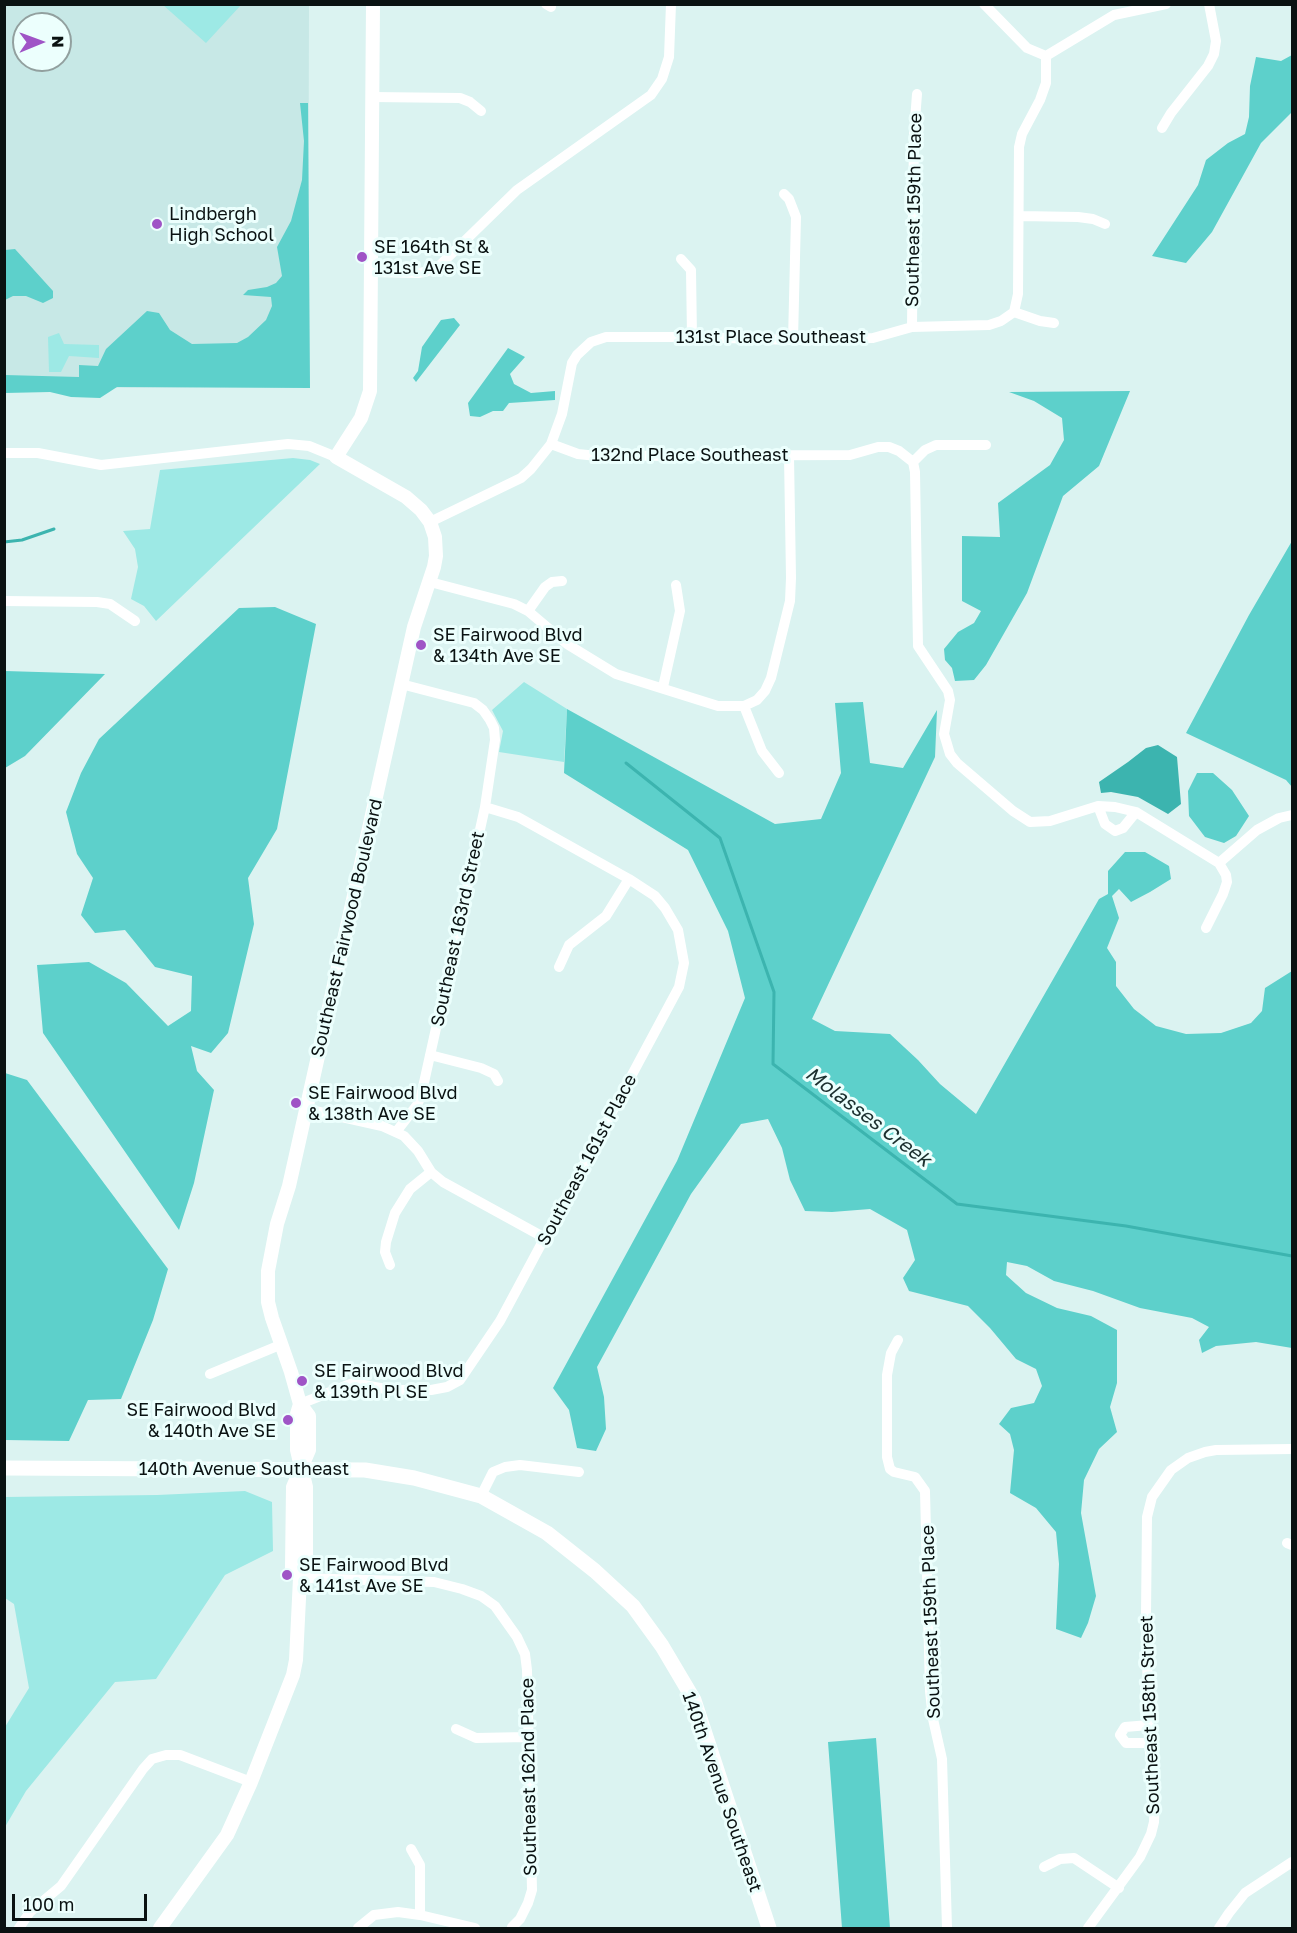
<!DOCTYPE html>
<html>
<head>
<meta charset="utf-8">
<style>
  body { margin:0 }
  #map { position:relative; width:1297px; height:1933px; overflow:hidden; background:#dbf3f1; font-family:"Golos Text",sans-serif }
  canvas { display:block }
  .frame { position:absolute; inset:0; border:6px solid #0a1212; pointer-events:none }
  .north { position:absolute; left:12px; top:12px; width:60px; height:60px; box-sizing:border-box; background:#ecfffd; border:2px solid #92a09f; border-radius:50%; rotate:89deg; font-size:16px; font-weight:700; line-height:24px; text-align:center; color:#0a1212 }
  .north::after { content:''; display:block; margin:auto; width:21px; height:27px; background:#9f54c6; clip-path:polygon(50% 0,100% 100%,50% 72%,0 100%) }
  .scale { position:absolute; left:12px; top:1894px; width:135px; height:27px; box-sizing:border-box; border:3px solid #0a1212; border-top:0; padding-left:8px; font-size:18px; line-height:21px; white-space:nowrap; color:#0a1212; -webkit-text-stroke:4px #ecfffd; paint-order:stroke }
</style>
</head>
<body>
<div id="map">
<canvas width="1297" height="1933"></canvas>
<div class="frame"></div>
<div class="north">N</div>
<div class="scale">100 m</div>
</div>
<script>
const ctx = document.querySelector('canvas').getContext('2d');
ctx.lineJoin = 'round';
function fill(path, color) { ctx.fillStyle = color; ctx.fill(path, 'evenodd'); }
const shape = rows => new Path2D(rows.map(r => 'M' + r).join(''));
function strokePath(path, color, width, dash) { ctx.strokeStyle = color; ctx.lineWidth = width; ctx.lineCap = dash ? 'butt' : 'round'; ctx.setLineDash(dash || []); ctx.stroke(path); }
function label(font, color, halo, rows, align = 'center') {
  ctx.font = font + ' "Golos Text",sans-serif'; ctx.lineWidth = 6; ctx.setLineDash([]); ctx.textBaseline = 'middle'; ctx.strokeStyle = halo; ctx.fillStyle = color; for (const [text, x, y, turn = 0] of rows) {
    ctx.save(); ctx.translate(x, y); ctx.rotate((+turn || 0) * Math.PI / 180); ctx.textAlign = isNaN(turn) ? turn : align; if (halo) ctx.strokeText(text, 0, 0); ctx.fillText(text, 0, 0); ctx.restore();
  }
}
fill(shape([
  [4,5,309,5,308,387,5,388],
  [24,24,60,24,60,60,24,60]
]), '#c7e8e6');
fill(shape([
  [163,5,241,5,206,43],
  [59,333,64,344,99,345,99,358,69,356,61,372,49,372,48,337],
  [293,458,310,460,320,464,156,621,144,606,131,599,138,567,135,549,123,531,150,529,160,470],
  [524,682,567,709,564,762,499,752,503,731,492,710],
  [245,1491,272,1502,273,1551,225,1575,156,1679,115,1682,26,1791,5,1827,5,1727,29,1688,14,1604,5,1598,5,1497,157,1495]
]), '#9de9e5');
fill(shape([
  [1292,55,1292,112,1261,143,1212,232,1186,263,1152,256,1198,185,1206,160,1228,143,1245,134,1249,117,1250,86,1256,57,1281,61],
  [300,103,308,103,310,388,117,387,100,398,71,397,50,392,5,393,5,375,79,377,79,365,98,366,106,349,147,311,159,313,170,330,192,344,237,343,248,337,266,320,272,306,271,297,243,295,248,290,267,287,276,283,282,276,277,247,291,221,302,180,304,141],
  [15,249,53,291,53,298,43,303,26,296,13,296,5,300,5,250],
  [454,318,460,325,416,382,413,378,418,371,422,347,441,320],
  [508,348,525,357,510,374,514,384,531,393,555,391,555,400,509,403,503,411,493,411,480,417,470,416,468,403],
  [1130,391,1099,466,1063,496,1027,593,986,665,974,680,955,681,952,668,945,660,944,649,958,632,974,623,981,611,962,601,962,536,1000,537,998,503,1050,465,1064,440,1062,418,1034,401,1009,392],
  [1292,541,1292,787,1286,780,1186,733,1249,615],
  [275,607,316,624,277,829,248,878,254,924,228,1033,211,1053,191,1046,197,1071,214,1090,194,1183,179,1230,43,1033,37,965,89,962,126,983,168,1026,191,1011,192,976,155,967,125,930,95,933,81,915,93,878,77,854,66,812,81,773,99,739,239,608],
  [5,671,105,674,25,756,5,768],
  [863,702,870,763,903,768,937,710,935,757,812,1019,835,1031,890,1034,918,1060,940,1084,976,1114,1099,899,1108,894,1108,871,1125,852,1145,852,1169,866,1171,879,1150,892,1131,902,1119,889,1112,896,1119,918,1107,948,1116,962,1116,986,1134,1009,1156,1026,1186,1034,1221,1033,1251,1023,1262,1011,1265,988,1292,971,1292,1348,1256,1342,1216,1346,1202,1353,1199,1340,1209,1327,1192,1318,1140,1308,1093,1291,1054,1281,1027,1266,1007,1262,1006,1275,1026,1293,1057,1308,1091,1316,1117,1330,1117,1383,1110,1407,1117,1432,1099,1449,1084,1480,1081,1513,1096,1596,1088,1623,1081,1638,1056,1629,1059,1564,1056,1532,1036,1508,1010,1493,1014,1450,1010,1434,999,1424,1011,1408,1034,1403,1042,1386,1036,1369,1016,1359,990,1328,968,1306,909,1291,903,1278,915,1260,907,1230,870,1209,832,1212,805,1211,790,1180,782,1148,768,1119,741,1124,691,1194,597,1367,604,1397,606,1429,596,1451,577,1448,569,1410,553,1388,677,1161,745,998,728,931,688,850,564,773,567,709,775,824,821,819,841,773,835,703],
  [1197,773,1213,773,1232,790,1249,816,1236,836,1224,843,1205,837,1189,816,1188,791],
  [5,1073,27,1080,168,1269,153,1320,121,1399,88,1400,69,1441,5,1440],
  [876,1738,890,1928,842,1928,828,1742]
]), '#5dd0cb');
fill(shape([
  [1158,745,1177,757,1181,804,1168,814,1138,797,1111,792,1101,793,1099,782,1128,762,1146,748]
]), '#3cb4af');
strokePath(shape([
  [4,542,22,540,54,529],
  [626,763,720,838,774,992,773,1064,957,1204,1126,1226,1292,1256]
]), '#3cb4af', 3);
strokePath(shape([
  [546,4,551,7],
  [984,4,1027,48,1046,56],
  [1046,56,1114,15,1166,4],
  [372,97,460,98,470,102,481,111],
  [1162,128,1171,113,1208,66,1214,54,1216,41,1209,4],
  [784,194,789,199,796,217,793,340],
  [1020,216,1078,217,1093,219,1105,224],
  [681,259,691,270,692,337],
  [371,272,418,273,425,272,438,267,517,190,651,95,662,79,669,57,671,4],
  [1014,312,1018,294,1019,147,1022,134,1040,100,1046,83,1046,56],
  [1014,312,1040,321,1054,323],
  [912,327,914,134,917,94],
  [551,444,578,454,597,456,850,455,878,447,889,447,899,451,913,462,925,450,936,445,986,445],
  [4,453,38,453,101,465,288,444,309,446,336,457],
  [913,462,915,472,918,646,948,691,950,700,944,734,950,754,957,763,1013,811,1030,822,1050,821,1098,806,1115,807,1136,812,1219,863,1226,875,1227,882,1223,894,1206,928],
  [430,522,521,478,531,469,551,444,562,414,572,363,577,355,591,342,606,337,692,337,793,340,873,338,912,327,989,325,1001,321,1014,312],
  [430,582,514,604,528,611,567,644,616,674,718,706,744,706,757,700,765,691,771,678,790,601,791,578,789,456],
  [4,601,97,602,110,604,135,621],
  [528,611,545,587,552,582,562,581],
  [663,687,680,611,676,585],
  [744,706,762,751,779,773],
  [1098,806,1105,824,1115,831,1123,828,1136,812],
  [1219,863,1257,830,1279,818,1292,815],
  [559,967,569,945,606,916,629,879],
  [430,1055,481,1068,494,1074,498,1081],
  [306,1109,382,1126,404,1136,418,1151,431,1172,443,1182,545,1238],
  [396,1132,417,1105,421,1096,485,807,495,740,494,728,490,720,483,710,474,703,401,684],
  [390,1265,385,1252,386,1242,395,1213,410,1189,431,1172],
  [898,1340,891,1353,887,1375,887,1457,890,1469,894,1472,915,1477,925,1491,930,1691,933,1719,942,1759,947,1928],
  [210,1374,280,1345],
  [300,1404,353,1383,391,1390,431,1390,447,1387,460,1380,500,1321,679,987,684,963,678,930,665,908,655,896,629,879,518,817,485,807],
  [481,1496,493,1472,505,1467,520,1465,579,1472],
  [1287,1543,1292,1545],
  [300,1578,434,1582,462,1589,481,1596,495,1606,517,1637,525,1654,527,1670,532,1890,528,1903,520,1919,512,1927,513,1928],
  [1149,1725,1125,1727,1120,1735,1126,1743,1149,1743],
  [456,1729,476,1738,527,1737],
  [411,1849,420,1865,420,1915],
  [1044,1867,1060,1859,1074,1858,1119,1888],
  [19,1928,30,1912,61,1886,143,1769,152,1759,166,1755,180,1755,251,1782],
  [358,1928,374,1915,398,1912,420,1915,475,1928],
  [1088,1928,1140,1857,1151,1834,1154,1822,1155,1800,1149,1743,1146,1615,1147,1517,1152,1497,1171,1470,1188,1458,1205,1452,1216,1450,1292,1449],
  [1219,1928,1229,1913,1245,1893,1292,1862]
]), '#fff', 10);
strokePath(shape([
  [300,1578,292,1567,293,1487,309,1450,309,1416,300,1404,291,1372,272,1318,268,1302,268,1271,277,1224,289,1186,414,627,434,567,436,556,435,537,430,522,421,510,406,497,336,457,361,418,370,391,373,4],
  [160,1928,227,1835,251,1782,293,1675,296,1660,300,1578,306,1568,306,1487,297,1450,297,1414,300,1404]
]), '#fff', 14);
strokePath(shape([
  [4,1468,365,1470,414,1478,481,1496,547,1533,595,1571,633,1606,662,1646,694,1700,769,1928]
]), '#fff', 15);
for (const [x, y, r, color] of [
  [157,224,6,"#9f54c6"],
  [362,257,6,"#9f54c6"],
  [421,645,6,"#9f54c6"],
  [296,1103,6,"#9f54c6"],
  [302,1381,6,"#9f54c6"],
  [288,1420,6,"#9f54c6"],
  [287,1575,6,"#9f54c6"]
]) { const dot = new Path2D(); dot.arc(x, y, r, 0, 2 * Math.PI); ctx.fillStyle = color; ctx.fill(dot); strokePath(dot, '#ecfffd', 2); }
label('18px', '#0a1212', '#ecfffd', [
  ["Southeast 159th Place",914,210,-89],
  ["131st Place Southeast",771,337],
  ["132nd Place Southeast",690,455],
  ["Southeast Fairwood Boulevard",347,928,-77],
  ["Southeast 163rd Street",458,929,-78],
  ["Southeast 161st Place",587,1160,-62],
  ["140th Avenue Southeast",244,1469],
  ["Southeast 159th Place",931,1622,-92],
  ["Southeast 158th Street",1150,1715,-92],
  ["Southeast 162nd Place",529,1777,-91],
  ["140th Avenue Southeast",722,1792,71]
]);
label('18px', '#0a1212', '#ecfffd', [
  ["Lindbergh",169,214],
  ["High School",169,235],
  ["SE 164th St &",374,247],
  ["131st Ave SE",374,268],
  ["SE Fairwood Blvd",433,635],
  ["& 134th Ave SE",433,656],
  ["SE Fairwood Blvd",308,1093],
  ["& 138th Ave SE",308,1114],
  ["SE Fairwood Blvd",314,1371],
  ["& 139th Pl SE",314,1392],
  ["SE Fairwood Blvd",276,1410,"right"],
  ["& 140th Ave SE",276,1431,"right"],
  ["SE Fairwood Blvd",299,1565],
  ["& 141st Ave SE",299,1586]
], 'left');
label('italic 20px', '#1c302f', '#ecfffd', [
  ["Molasses Creek",868,1117,37]
]);
</script>
</body>
</html>
